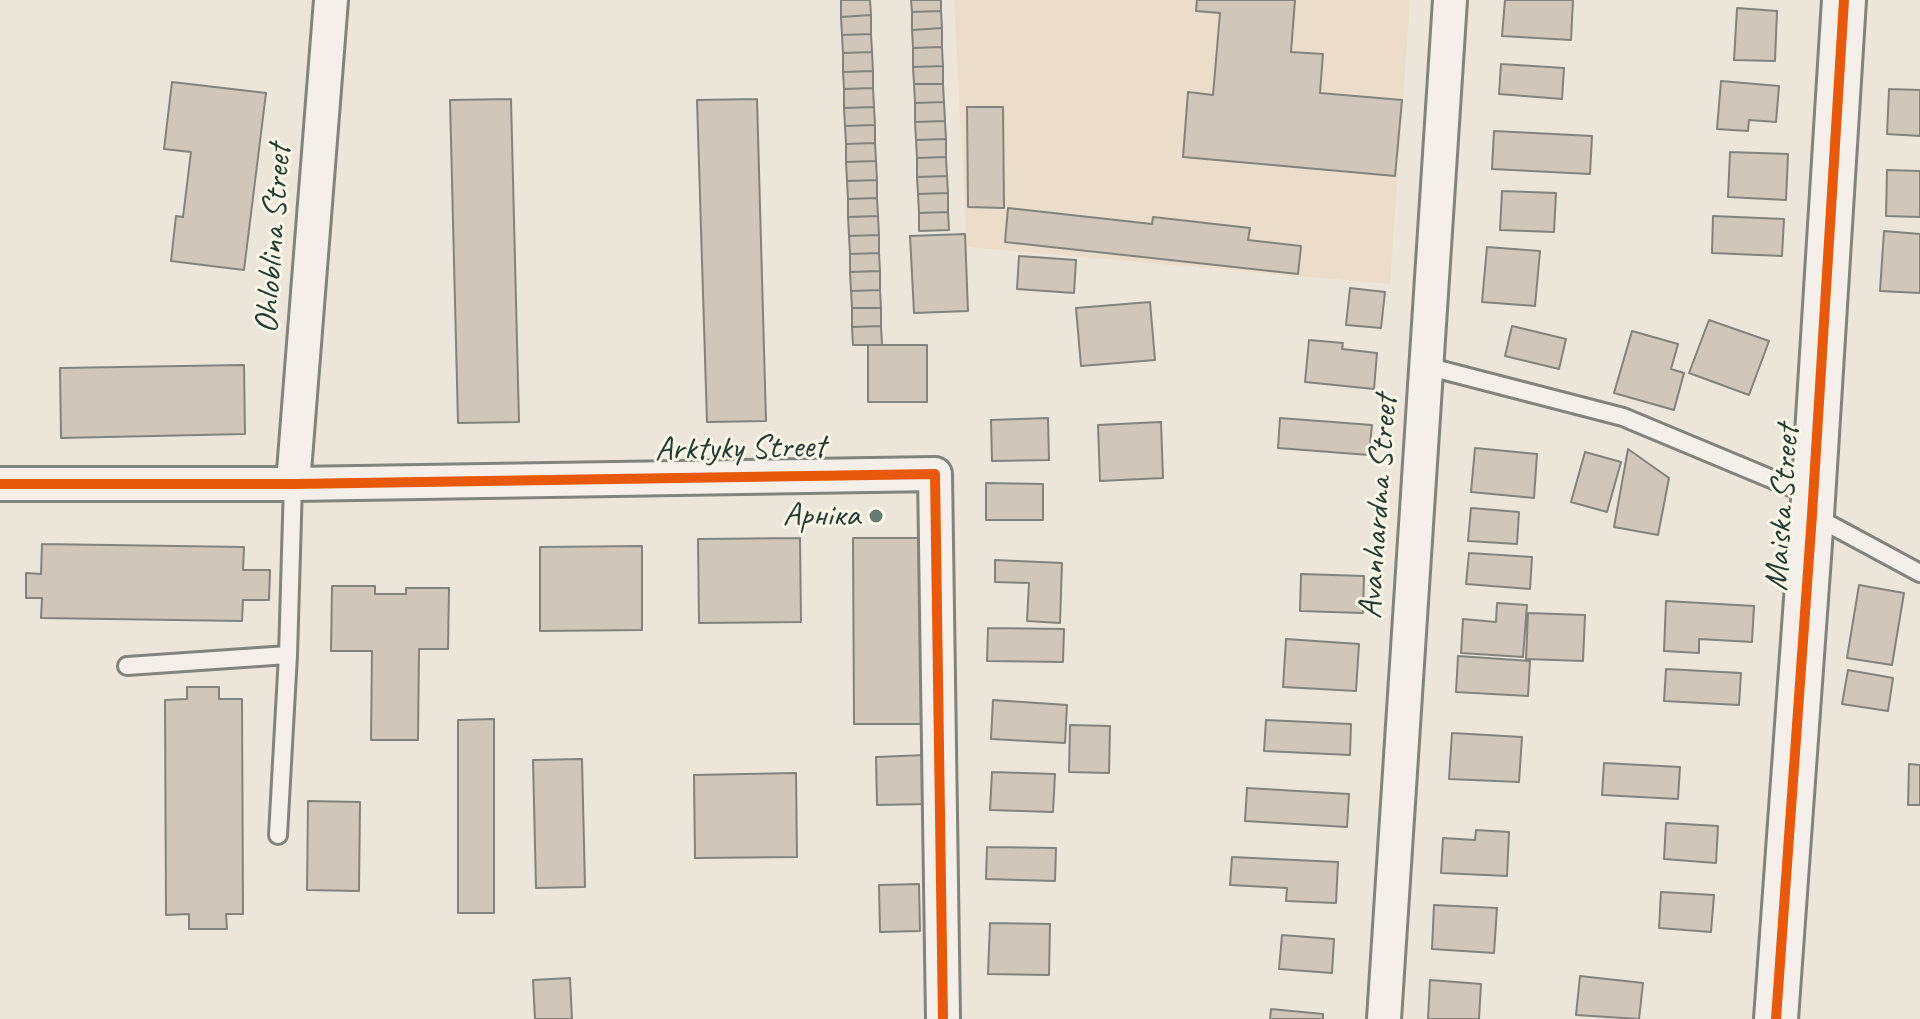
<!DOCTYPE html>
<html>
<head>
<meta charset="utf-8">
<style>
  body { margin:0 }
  canvas { display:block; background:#ece5da }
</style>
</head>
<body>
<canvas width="1920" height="1019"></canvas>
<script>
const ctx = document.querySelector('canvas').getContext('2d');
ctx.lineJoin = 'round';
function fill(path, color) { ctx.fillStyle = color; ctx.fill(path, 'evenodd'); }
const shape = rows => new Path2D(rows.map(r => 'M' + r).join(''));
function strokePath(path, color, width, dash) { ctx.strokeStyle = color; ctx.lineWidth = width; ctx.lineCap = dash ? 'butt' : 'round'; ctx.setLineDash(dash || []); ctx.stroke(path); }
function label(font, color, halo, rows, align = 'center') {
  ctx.font = font + ' Caveat,sans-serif'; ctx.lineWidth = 6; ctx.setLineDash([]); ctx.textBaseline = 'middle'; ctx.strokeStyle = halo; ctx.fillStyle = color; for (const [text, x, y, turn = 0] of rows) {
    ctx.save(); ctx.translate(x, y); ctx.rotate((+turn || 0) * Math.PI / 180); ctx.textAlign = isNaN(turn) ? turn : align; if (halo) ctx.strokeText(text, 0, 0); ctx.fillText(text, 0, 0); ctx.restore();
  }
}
fill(shape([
  [954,0,1410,0,1390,284,967,247]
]), '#ebddc9');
const building = shape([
  [841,0,870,0,871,15,841,17,841,0],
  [911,0,941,0,941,11,912,12,911,0],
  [1197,0,1295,0,1291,52,1323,54,1320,93,1402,100,1395,176,1183,157,1188,92,1213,95,1220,13,1196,11,1197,0],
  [1505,0,1573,0,1571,40,1502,36,1505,0],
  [1737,8,1777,11,1775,61,1734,60,1737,8],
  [941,11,942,28,912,30,912,12,941,11],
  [871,15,871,34,842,35,841,17,871,15],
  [942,28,942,47,913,48,912,30,942,28],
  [871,34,872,52,843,53,842,35,871,34],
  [942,47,943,66,913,67,913,48,942,47],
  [872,52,873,71,843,72,843,53,872,52],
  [1501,64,1564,68,1562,99,1499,94,1501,64],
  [943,66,943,84,914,84,913,67,943,66],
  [873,71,873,88,844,89,843,72,873,71],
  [1721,81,1779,86,1776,122,1749,120,1748,131,1717,129,1721,81],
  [172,82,266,93,244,270,171,261,176,216,183,217,191,152,164,149,172,82],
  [914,84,943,84,944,102,915,103,914,84],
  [873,88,874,107,844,108,844,89,873,88],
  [1889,89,1920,90,1920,136,1887,134,1889,89],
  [511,99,519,422,458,423,450,100,511,99],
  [757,99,766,421,707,422,697,100,757,99],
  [944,102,945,121,915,122,915,103,944,102],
  [874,107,875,125,845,126,844,108,874,107],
  [967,107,1003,107,1004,208,968,207,967,107],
  [945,121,946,139,916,140,915,122,945,121],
  [875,125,875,143,846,144,845,126,875,125],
  [1494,131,1592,136,1590,174,1492,169,1494,131],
  [946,139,946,157,917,158,916,140,946,139],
  [875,143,876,161,846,162,846,144,875,143],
  [1730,152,1788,154,1786,200,1728,197,1730,152],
  [946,157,947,176,917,177,917,158,946,157],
  [876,161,877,180,847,181,846,162,876,161],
  [1887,170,1920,171,1920,217,1886,216,1887,170],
  [947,176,948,193,918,194,917,177,947,176],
  [877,180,877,198,848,199,847,181,877,180],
  [1502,191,1556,193,1554,232,1500,230,1502,191],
  [948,193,948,212,919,213,918,194,948,193],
  [877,198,878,216,848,217,848,199,877,198],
  [1008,208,1152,224,1153,217,1250,228,1248,240,1301,246,1298,274,1005,242,1008,208],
  [948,212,949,230,919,231,919,213,948,212],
  [878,216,879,235,849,236,848,217,878,216],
  [1713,216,1784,219,1782,256,1712,253,1713,216],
  [1884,231,1920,234,1920,293,1880,291,1884,231],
  [965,234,968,311,914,313,910,236,965,234],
  [879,235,879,253,850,254,849,236,879,235],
  [1487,247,1540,251,1535,306,1482,302,1487,247],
  [879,253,880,271,850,272,850,254,879,253],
  [1019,256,1076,260,1074,293,1017,289,1019,256],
  [880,271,880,290,851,291,850,272,880,271],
  [1350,288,1385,292,1381,328,1346,325,1350,288],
  [880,290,881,308,852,308,851,291,880,290],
  [1150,302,1155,360,1081,366,1076,308,1150,302],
  [852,308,881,308,881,326,852,327,852,308],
  [1709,320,1769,341,1749,395,1689,373,1709,320],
  [881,326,882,345,853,345,852,327,881,326],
  [1512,326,1566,339,1559,369,1505,356,1512,326],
  [1632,331,1678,344,1671,369,1684,373,1674,410,1614,393,1632,331],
  [1309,340,1343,343,1342,349,1377,353,1374,389,1305,382,1309,340],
  [868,345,927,345,927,402,868,402,868,345],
  [244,365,245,434,61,438,60,368,244,365],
  [1048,418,1049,460,992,461,991,420,1048,418],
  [1280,418,1372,425,1369,455,1278,448,1280,418],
  [1161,422,1163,478,1100,481,1098,425,1161,422],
  [1475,448,1537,454,1534,498,1471,492,1475,448],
  [1628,449,1669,478,1658,535,1614,527,1628,449],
  [1585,452,1621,462,1607,512,1571,502,1585,452],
  [986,483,1043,484,1043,520,986,520,986,483],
  [1471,508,1519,512,1517,544,1468,541,1471,508],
  [800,538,801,622,699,623,698,539,800,538],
  [853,538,921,538,922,724,854,724,853,538],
  [42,544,244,547,243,570,270,570,269,600,243,600,242,621,41,618,42,598,26,598,26,573,41,574,42,544],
  [642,546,642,630,540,631,540,547,642,546],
  [1469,553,1532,557,1530,589,1466,584,1469,553],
  [995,560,1062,563,1060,623,1027,621,1029,583,995,582,995,560],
  [1301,574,1364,576,1363,613,1300,611,1301,574],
  [1859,585,1904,593,1892,665,1847,658,1859,585],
  [332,586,375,586,375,594,406,594,406,588,449,588,448,649,419,649,418,740,371,740,372,651,331,651,332,586],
  [1666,601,1754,606,1752,642,1699,639,1699,653,1664,651,1666,601],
  [1497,603,1527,605,1523,657,1461,653,1463,619,1496,622,1497,603],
  [1528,613,1585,615,1583,661,1526,659,1528,613],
  [988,628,1064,629,1063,662,987,661,988,628],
  [1286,639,1359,644,1356,691,1283,687,1286,639],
  [1458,656,1530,661,1528,696,1456,692,1458,656],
  [1666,669,1741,673,1739,705,1664,701,1666,669],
  [1848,670,1893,678,1888,711,1842,704,1848,670],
  [187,687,219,687,219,699,242,699,243,914,226,914,227,929,189,929,189,914,166,915,165,700,187,699,187,687],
  [993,700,1067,705,1065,743,991,739,993,700],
  [494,719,494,913,458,913,458,720,494,719],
  [1266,720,1351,724,1350,755,1264,751,1266,720],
  [1070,725,1110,726,1109,773,1069,772,1070,725],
  [1452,733,1522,737,1519,782,1449,779,1452,733],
  [926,755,928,804,877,805,876,757,926,755],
  [582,759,585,887,536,888,533,760,582,759],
  [1604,763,1680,767,1678,799,1602,795,1604,763],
  [1909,764,1920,765,1920,805,1908,805,1909,764],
  [992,772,1055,774,1053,812,990,810,992,772],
  [796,773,797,857,695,858,694,775,796,773],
  [1247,788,1349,794,1347,827,1245,821,1247,788],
  [308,801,360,802,359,891,307,890,308,801],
  [1666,823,1718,826,1716,863,1664,859,1666,823],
  [1476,830,1509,832,1507,876,1441,873,1443,838,1475,840,1476,830],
  [987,847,1056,848,1055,881,986,879,987,847],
  [1232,857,1338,862,1336,903,1286,901,1287,888,1230,885,1232,857],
  [919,884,920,931,880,932,879,885,919,884],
  [1661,892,1714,895,1711,932,1659,928,1661,892],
  [1434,905,1497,908,1494,953,1432,949,1434,905],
  [990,923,1050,924,1049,975,988,974,990,923],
  [1282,935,1334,939,1332,973,1279,969,1282,935],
  [1580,976,1643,983,1639,1019,1576,1015,1580,976],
  [570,978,572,1019,535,1019,533,980,570,978],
  [1430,980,1481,984,1479,1019,1428,1019,1430,980],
  [1271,1009,1323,1014,1323,1019,1270,1019,1271,1009]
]);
fill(building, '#d0c6b9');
strokePath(building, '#81837c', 2);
const service = shape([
  [1426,366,1623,417,1810,495],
  [1816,517,1920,573],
  [127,666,288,655],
  [278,835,288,655,293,484]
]);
const minor = shape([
  [0,484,293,484,935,474,943,1019],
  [293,484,331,0],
  [1384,1019,1450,0]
]);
const tertiary = shape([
  [1776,1019,1812,515,1844,0]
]);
strokePath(service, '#81837c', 22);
strokePath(minor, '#81837c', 38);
strokePath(tertiary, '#81837c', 48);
strokePath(service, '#f4f0e9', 16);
strokePath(minor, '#f4f0e9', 32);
strokePath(tertiary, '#f4f0e9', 42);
strokePath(shape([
  [0,484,293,484,935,474,943,1019],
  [1776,1019,1812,515,1844,0]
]), '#e8590c', 10);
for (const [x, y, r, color] of [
  [876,516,8,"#67786e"]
]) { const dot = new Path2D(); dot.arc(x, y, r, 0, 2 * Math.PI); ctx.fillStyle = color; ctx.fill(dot); strokePath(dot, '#fcf5e5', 3); }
label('34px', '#1f3d34', '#fcf5e5', [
  ["Ohloblina Street",274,239,-86],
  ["Arktyky Street",740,449,-1],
  ["Avanhardna Street",1379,507,-86],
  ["Maiska Street",1783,508,-86]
]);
label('34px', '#1f3d34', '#fcf5e5', [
  ["Арніка",860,516]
], 'right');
</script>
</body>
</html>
